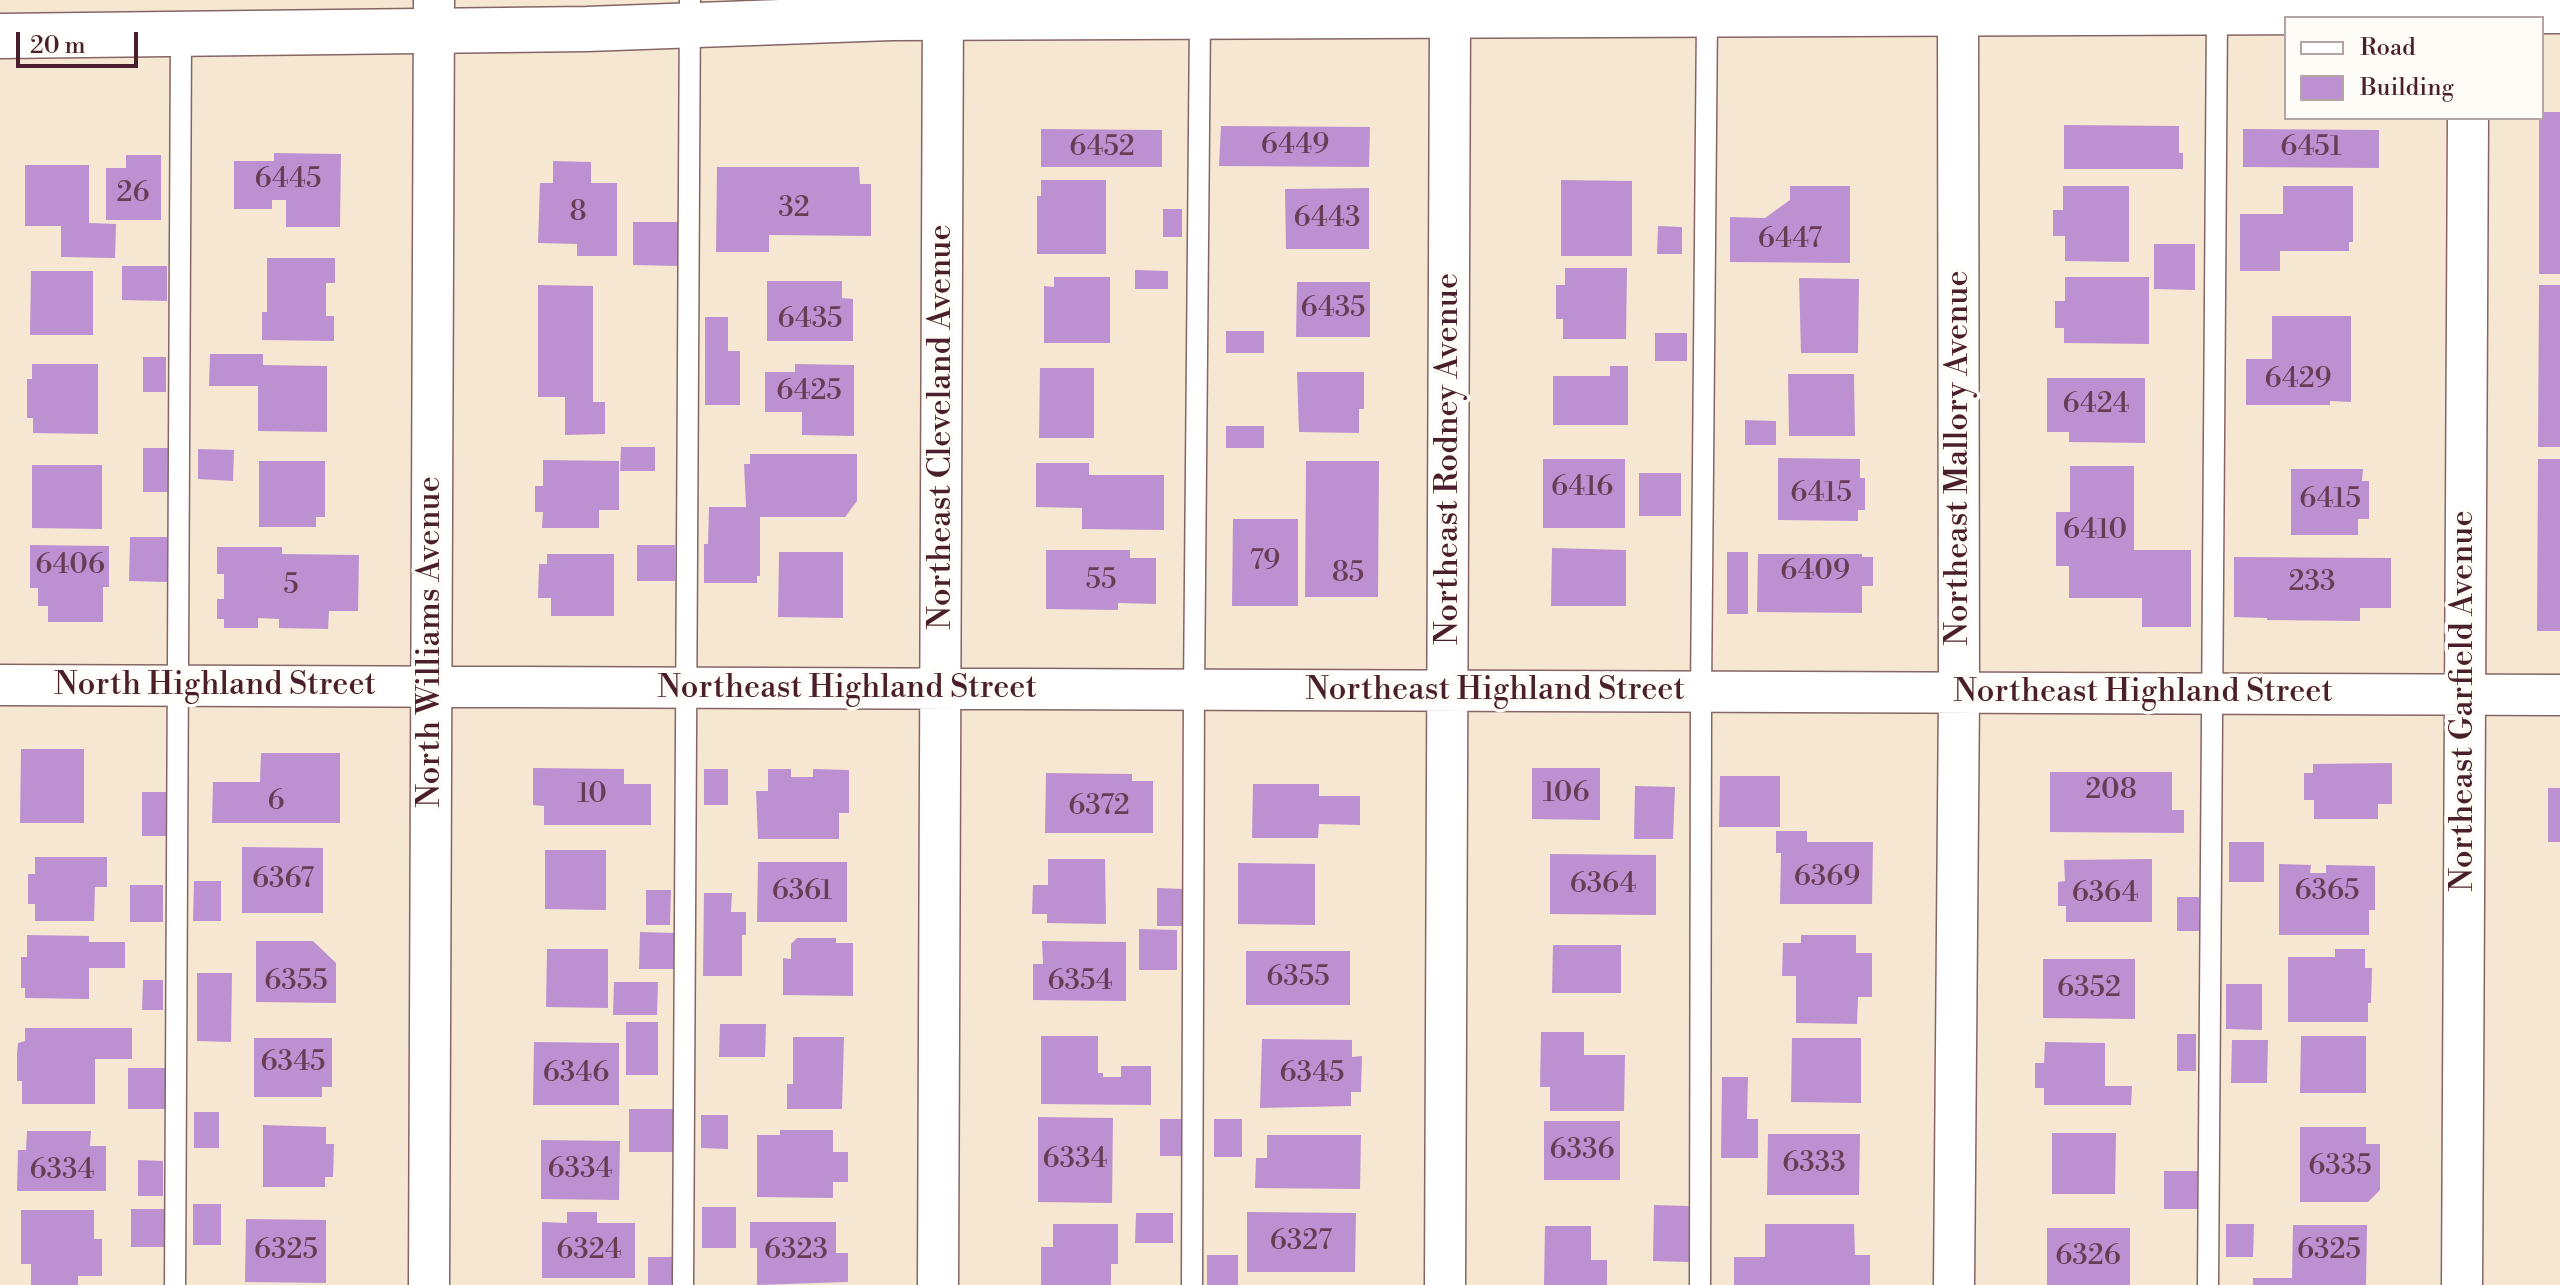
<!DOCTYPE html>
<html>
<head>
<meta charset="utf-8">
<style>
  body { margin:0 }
  #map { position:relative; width:2560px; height:1285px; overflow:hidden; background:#f6e7d2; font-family:"Libre Bodoni",serif }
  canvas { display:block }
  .legend { position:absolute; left:2284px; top:16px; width:260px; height:104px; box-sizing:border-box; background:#fdfcf7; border:2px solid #b5a4a5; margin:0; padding:10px 14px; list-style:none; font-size:24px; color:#4a1f2b }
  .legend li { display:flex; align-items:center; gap:16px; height:40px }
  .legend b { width:40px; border:2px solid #b5a4a5 }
  .scale { position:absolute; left:16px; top:32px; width:122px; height:36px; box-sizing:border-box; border:4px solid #4a1f2b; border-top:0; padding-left:10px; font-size:24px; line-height:28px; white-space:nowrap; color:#4a1f2b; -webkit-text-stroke:6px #fdfcf7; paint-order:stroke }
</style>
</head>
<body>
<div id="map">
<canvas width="2560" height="1285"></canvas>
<ul class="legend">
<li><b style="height:10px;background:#fff"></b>Road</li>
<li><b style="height:22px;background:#bd91d1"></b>Building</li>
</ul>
<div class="scale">20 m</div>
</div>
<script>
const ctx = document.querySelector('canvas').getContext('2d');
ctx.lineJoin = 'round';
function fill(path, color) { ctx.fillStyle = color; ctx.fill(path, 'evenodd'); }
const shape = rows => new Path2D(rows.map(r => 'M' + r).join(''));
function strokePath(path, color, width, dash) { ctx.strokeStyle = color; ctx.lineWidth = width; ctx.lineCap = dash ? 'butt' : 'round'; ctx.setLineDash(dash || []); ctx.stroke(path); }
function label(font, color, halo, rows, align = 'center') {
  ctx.font = font + ' "Libre Bodoni",serif'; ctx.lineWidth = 7; ctx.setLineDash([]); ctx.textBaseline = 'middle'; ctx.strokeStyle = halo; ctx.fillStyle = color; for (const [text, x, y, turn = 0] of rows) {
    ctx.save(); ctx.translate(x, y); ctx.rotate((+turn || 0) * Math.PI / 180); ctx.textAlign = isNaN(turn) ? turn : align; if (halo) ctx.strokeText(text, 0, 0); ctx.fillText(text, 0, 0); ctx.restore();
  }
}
fill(shape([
  [2542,112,2560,112,2560,274,2539,274,2539,118,2542,118],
  [2064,125,2179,126,2179,153,2183,153,2183,169,2064,169],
  [1221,126,1370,127,1369,167,1219,166],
  [1041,129,1162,130,1162,167,1041,167],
  [2243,129,2379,130,2379,168,2243,167],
  [274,153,341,154,340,227,286,227,286,200,272,200,272,209,234,209,234,161,274,161],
  [126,155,161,155,161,220,106,220,106,168,126,168],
  [553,161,591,162,591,183,617,183,617,256,577,256,577,244,538,243,540,183,553,183],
  [25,165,89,165,89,223,116,224,115,258,61,257,61,226,25,226],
  [717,167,859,167,860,184,871,184,871,236,769,235,769,252,716,252],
  [1041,180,1106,180,1106,254,1037,254,1037,196,1041,196],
  [1561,180,1632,181,1632,256,1561,256],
  [1790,186,1850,186,1850,263,1730,262,1730,217,1765,218,1790,200],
  [2063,186,2129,186,2129,262,2065,261,2065,236,2053,236,2053,210,2063,210],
  [2283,186,2353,186,2353,242,2349,242,2349,251,2280,251,2280,271,2240,271,2240,214,2283,214],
  [1369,188,1369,249,1286,249,1285,189],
  [1163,209,1182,209,1182,237,1163,237],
  [633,222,680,222,680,266,633,265],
  [1658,226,1682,227,1682,254,1657,254],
  [2154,244,2195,244,2195,290,2154,289],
  [267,258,335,258,335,283,326,283,326,316,334,316,334,341,262,340,262,312,267,312],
  [122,266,167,266,167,301,122,300],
  [1565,268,1627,268,1626,339,1563,339,1563,319,1556,319,1556,285,1565,285],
  [1135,270,1168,271,1168,289,1135,289],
  [31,271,93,271,93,335,30,335],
  [1054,277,1110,277,1110,343,1044,343,1044,286,1054,287],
  [2065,277,2149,277,2149,344,2064,343,2064,328,2055,328,2055,301,2065,301],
  [1799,278,1859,279,1858,353,1801,353],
  [767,281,842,281,842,298,853,299,853,341,767,341],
  [1297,282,1370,282,1370,337,1296,337],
  [538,285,593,286,593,402,605,402,605,434,565,435,565,397,538,397],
  [2539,285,2560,285,2560,447,2538,447],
  [2272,316,2351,316,2351,402,2330,401,2330,405,2246,405,2246,359,2272,359],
  [705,317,728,317,728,351,740,351,740,405,705,405],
  [1226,331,1264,331,1264,353,1226,353],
  [1655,333,1687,333,1687,361,1655,361],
  [210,354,263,354,263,365,327,366,327,432,258,431,258,386,209,386],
  [143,357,166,357,166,392,143,392],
  [32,364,98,364,98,434,33,433,33,418,27,418,27,379,32,379],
  [795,364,854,365,854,436,802,435,802,412,765,412,765,372,795,372],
  [1610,366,1628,366,1628,425,1553,425,1553,376,1610,376],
  [1040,368,1094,368,1094,438,1039,438],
  [1297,372,1364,372,1364,409,1359,409,1359,433,1299,432],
  [1788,374,1854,374,1855,436,1789,436],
  [2047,378,2145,378,2145,443,2069,442,2069,432,2047,432],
  [1745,420,1776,421,1776,445,1745,445],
  [1226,426,1264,426,1264,448,1226,448],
  [621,447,655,447,655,471,620,471],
  [143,448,168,448,168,492,143,492],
  [198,449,234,450,233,481,198,479],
  [750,454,857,454,857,501,845,517,760,517,760,576,757,576,757,583,704,583,704,544,708,544,709,507,746,507,744,464,750,464],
  [1778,458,1860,459,1860,478,1865,478,1865,510,1858,510,1858,521,1778,520],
  [1543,459,1625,459,1625,528,1543,528],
  [2538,459,2560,459,2560,631,2537,631],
  [543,460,619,461,619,510,599,510,599,528,542,528,543,512,535,512,535,486,543,486],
  [259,461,325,461,325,517,316,517,316,527,259,527],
  [1306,461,1379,461,1378,597,1305,597],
  [1036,463,1089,463,1089,475,1164,475,1164,530,1082,529,1082,508,1036,507],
  [32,465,102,465,102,529,32,528],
  [2070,466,2134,466,2134,550,2191,550,2191,627,2142,627,2142,598,2069,598,2069,566,2056,566,2056,512,2070,512],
  [2291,469,2363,469,2362,481,2369,481,2369,519,2358,519,2358,535,2291,535],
  [1639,473,1681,473,1681,516,1639,516],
  [1233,519,1298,519,1298,606,1232,606],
  [130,537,167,537,167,582,129,581],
  [30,545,109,546,109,587,103,587,103,622,48,622,48,606,38,606,38,588,30,588],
  [637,545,675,545,675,581,637,581],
  [217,547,282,547,282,554,359,555,358,611,329,611,328,629,279,628,279,619,258,618,258,628,224,628,224,619,217,619,217,599,224,599,224,574,217,574],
  [1552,548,1626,550,1626,606,1551,606],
  [1046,550,1130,550,1130,558,1156,558,1156,604,1118,603,1118,610,1046,609],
  [779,552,843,552,843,618,778,617],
  [1727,552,1748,552,1748,614,1727,614],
  [547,554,614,554,614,616,551,616,551,598,538,598,539,564,547,564],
  [1758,554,1862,554,1862,557,1873,557,1873,586,1862,586,1862,613,1757,612],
  [2234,557,2391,558,2391,608,2360,608,2360,621,2267,620,2267,618,2234,617],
  [21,749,84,749,84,823,20,823],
  [261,753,340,753,340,823,212,823,213,782,260,782],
  [2392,763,2392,804,2378,804,2378,819,2314,819,2314,800,2304,800,2304,773,2313,773,2313,764],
  [533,768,624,769,624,784,651,784,651,825,544,825,544,806,533,805],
  [1532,768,1600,768,1600,820,1532,819],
  [704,769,728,769,728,805,704,805],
  [768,769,791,769,791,777,813,777,813,769,849,770,849,813,839,813,839,839,758,839,756,791,768,791],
  [2050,772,2172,772,2172,810,2184,810,2184,833,2050,832],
  [1046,773,1132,774,1132,781,1153,781,1153,833,1045,833],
  [1720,776,1780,776,1780,827,1719,827],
  [1253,784,1319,784,1319,796,1360,796,1360,825,1319,824,1318,838,1252,838],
  [1635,786,1675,787,1673,839,1634,839],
  [2548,788,2560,788,2560,842,2548,842],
  [142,792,170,792,170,836,142,836],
  [1776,831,1807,831,1807,842,1873,842,1872,904,1780,904,1781,853,1776,853],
  [2229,842,2264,842,2264,882,2229,882],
  [242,847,323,848,323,913,242,913],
  [545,850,606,850,606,910,545,909],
  [1550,854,1656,855,1656,915,1550,914],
  [35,857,107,857,107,887,95,887,94,921,35,921,35,904,28,904,28,874,35,874],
  [1048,859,1105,859,1106,924,1047,923,1047,914,1032,914,1033,885,1048,885],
  [2152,859,2152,922,2066,922,2066,906,2058,906,2058,882,2065,881,2064,860],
  [758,862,847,862,847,922,757,922],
  [1238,863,1315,864,1315,925,1238,924],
  [2279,864,2311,865,2310,873,2326,873,2326,865,2375,866,2375,910,2369,910,2369,935,2279,935],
  [194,881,221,881,221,921,193,921],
  [130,885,163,885,163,922,130,922],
  [1157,888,1184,889,1184,926,1157,926],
  [646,890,671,890,670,925,646,925],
  [704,893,732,893,731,912,746,912,746,935,742,935,742,976,703,976],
  [2177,897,2199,897,2199,931,2177,931],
  [1139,929,1177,930,1177,970,1139,970],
  [640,932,675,933,675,969,639,969],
  [27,935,89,936,89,942,125,942,125,968,89,968,89,999,25,998,25,988,21,988,21,957,27,957],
  [1801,935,1856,935,1856,953,1872,953,1872,997,1858,997,1857,1024,1796,1023,1796,976,1782,976,1783,943,1801,943],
  [797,938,836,938,836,943,853,943,853,996,783,995,783,958,791,959,791,944],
  [256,941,313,941,336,963,336,1003,256,1002],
  [1042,941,1126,942,1126,1001,1033,1000,1033,964,1043,964],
  [1553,945,1621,945,1621,993,1552,993],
  [547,949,608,949,608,1008,546,1007],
  [2335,949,2365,949,2365,968,2372,968,2371,1003,2368,1003,2368,1022,2288,1022,2288,957,2335,957],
  [1246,951,1350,951,1350,1005,1246,1005],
  [2043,959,2135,959,2135,1019,2043,1018],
  [197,973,232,973,231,1042,197,1041],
  [143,980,163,980,163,1010,142,1010],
  [614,982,658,982,657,1015,613,1015],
  [2226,984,2262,984,2262,1030,2226,1029],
  [626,1022,658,1022,658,1075,626,1075],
  [720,1024,766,1024,765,1057,719,1057],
  [25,1028,132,1028,132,1059,95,1059,95,1104,22,1104,22,1081,17,1081,17,1054,18,1043,25,1041],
  [1541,1032,1584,1032,1584,1055,1625,1055,1624,1111,1550,1111,1550,1087,1540,1087],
  [2177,1034,2196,1034,2196,1071,2177,1071],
  [1041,1036,1098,1036,1098,1073,1103,1073,1103,1077,1121,1077,1121,1066,1151,1066,1151,1105,1041,1104],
  [2301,1036,2366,1036,2366,1093,2300,1093],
  [793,1037,844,1037,842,1109,787,1109,787,1084,793,1084],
  [254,1038,332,1038,332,1087,322,1087,322,1097,254,1097],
  [1792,1038,1861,1038,1861,1103,1791,1102],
  [1262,1039,1352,1040,1352,1057,1362,1056,1361,1092,1351,1092,1351,1106,1260,1108],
  [2232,1040,2268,1040,2267,1083,2231,1083],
  [534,1042,619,1043,619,1105,533,1105],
  [2045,1042,2105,1043,2105,1086,2132,1086,2131,1105,2044,1105,2044,1088,2035,1088,2035,1063,2044,1063],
  [128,1068,166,1068,166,1109,128,1109],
  [1722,1077,1748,1077,1747,1119,1758,1119,1758,1158,1721,1158],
  [629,1109,675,1109,675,1152,629,1152],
  [194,1112,219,1112,219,1148,194,1148],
  [701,1115,728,1115,728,1149,701,1148],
  [1038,1117,1113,1118,1112,1203,1038,1202],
  [1160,1119,1182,1119,1182,1156,1160,1156],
  [1214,1119,1242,1119,1242,1157,1214,1157],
  [1544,1121,1620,1121,1620,1180,1544,1180],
  [263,1125,326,1127,326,1144,334,1144,333,1177,325,1177,325,1187,263,1187],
  [2300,1127,2366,1127,2366,1144,2380,1144,2380,1190,2368,1202,2300,1202],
  [780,1130,833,1130,833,1152,848,1152,848,1182,833,1182,833,1198,757,1197,757,1135,780,1135],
  [27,1131,91,1131,90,1146,106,1146,106,1191,17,1191,18,1150,26,1150],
  [2052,1133,2116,1133,2115,1194,2052,1194],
  [1768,1134,1860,1134,1859,1195,1767,1195],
  [1267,1135,1361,1135,1360,1189,1255,1188,1256,1158,1267,1158],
  [541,1140,620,1141,619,1200,541,1199],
  [138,1160,163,1161,163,1196,138,1196],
  [2164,1171,2198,1171,2197,1209,2164,1209],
  [193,1204,221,1204,221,1245,193,1245],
  [1654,1205,1689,1206,1689,1262,1653,1261],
  [702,1207,736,1207,736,1248,702,1248],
  [131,1209,166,1209,166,1247,131,1247],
  [21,1210,94,1210,94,1239,102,1239,102,1276,78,1276,78,1285,31,1285,31,1264,21,1264],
  [567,1212,597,1212,597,1223,635,1223,635,1278,542,1278,542,1222,567,1223],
  [1247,1212,1356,1213,1355,1272,1247,1272],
  [1136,1213,1173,1213,1173,1243,1135,1243],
  [246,1219,326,1220,326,1283,245,1282],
  [750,1222,836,1222,836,1253,848,1253,848,1282,757,1285,757,1248,750,1248],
  [1053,1224,1118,1224,1118,1264,1111,1264,1111,1285,1041,1285,1041,1247,1053,1247],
  [1765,1224,1854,1224,1855,1255,1870,1255,1870,1285,1734,1285,1734,1257,1765,1257],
  [2226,1224,2254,1224,2253,1257,2226,1257],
  [2293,1225,2367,1225,2366,1285,2253,1285,2253,1278,2292,1278],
  [1545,1226,1591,1226,1591,1260,1607,1260,1607,1285,1544,1285],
  [2047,1228,2130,1228,2130,1285,2047,1285],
  [1207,1255,1238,1255,1238,1285,1207,1285],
  [648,1257,673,1257,673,1285,648,1285]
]), '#bd91d1');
const service = shape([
  [175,1285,181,35],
  [683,1285,690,0],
  [1192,1285,1194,690,1200,17],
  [1700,1285,1701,692,1707,16],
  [2208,1285,2217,14]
]);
const minor = shape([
  [0,685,2560,695],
  [429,1285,434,0],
  [938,1285,943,0],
  [1445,1285,1450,17],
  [1954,1285,1959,693,1958,14],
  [2462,1285,2468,118]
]);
const tertiary = shape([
  [0,36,587,29,891,18,2560,11]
]);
strokePath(service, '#866565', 23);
strokePath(minor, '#866565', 43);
strokePath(tertiary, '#866565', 47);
strokePath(service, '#fff', 20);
strokePath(minor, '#fff', 40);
strokePath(tertiary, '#fff', 44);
label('28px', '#673c54', null, [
  ["6449",1295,146],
  ["6452",1102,148],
  ["6451",2311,148],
  ["6445",288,180],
  ["26",133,194],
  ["32",794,209],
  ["8",578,213],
  ["6443",1327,219],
  ["6447",1790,240],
  ["6435",1333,309],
  ["6435",810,320],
  ["6429",2298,380],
  ["6425",809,392],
  ["6424",2096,405],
  ["6416",1582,488],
  ["6415",1821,494],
  ["6415",2330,500],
  ["6410",2095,531],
  ["79",1265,562],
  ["6406",70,566],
  ["6409",1815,572],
  ["85",1348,574],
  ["55",1101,581],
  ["233",2312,583],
  ["5",291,586],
  ["208",2111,791],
  ["106",1566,794],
  ["10",592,795],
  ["6",276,802],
  ["6372",1099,807],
  ["6369",1827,878],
  ["6367",283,880],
  ["6364",1603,885],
  ["6361",802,892],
  ["6365",2327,892],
  ["6364",2105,894],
  ["6355",1298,978],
  ["6355",296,982],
  ["6354",1080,982],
  ["6352",2089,989],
  ["6345",293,1063],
  ["6346",576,1074],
  ["6345",1312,1074],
  ["6336",1582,1151],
  ["6334",1075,1160],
  ["6333",1814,1164],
  ["6335",2340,1167],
  ["6334",580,1170],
  ["6334",62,1171],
  ["6327",1301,1242],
  ["6325",286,1251],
  ["6324",589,1251],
  ["6323",796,1251],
  ["6325",2329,1251],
  ["6326",2088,1257]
]);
label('32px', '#4a1f2b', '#fdfcf7', [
  ["Northeast Cleveland Avenue",942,427,-90],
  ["Northeast Mallory Avenue",1959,458,-90],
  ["Northeast Rodney Avenue",1449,459,-90],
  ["North Williams Avenue",431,642,-90],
  ["North Highland Street",215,686],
  ["Northeast Highland Street",847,689],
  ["Northeast Highland Street",1495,691],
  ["Northeast Highland Street",2143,693],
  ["Northeast Garfield Avenue",2464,701,-90]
]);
</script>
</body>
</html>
